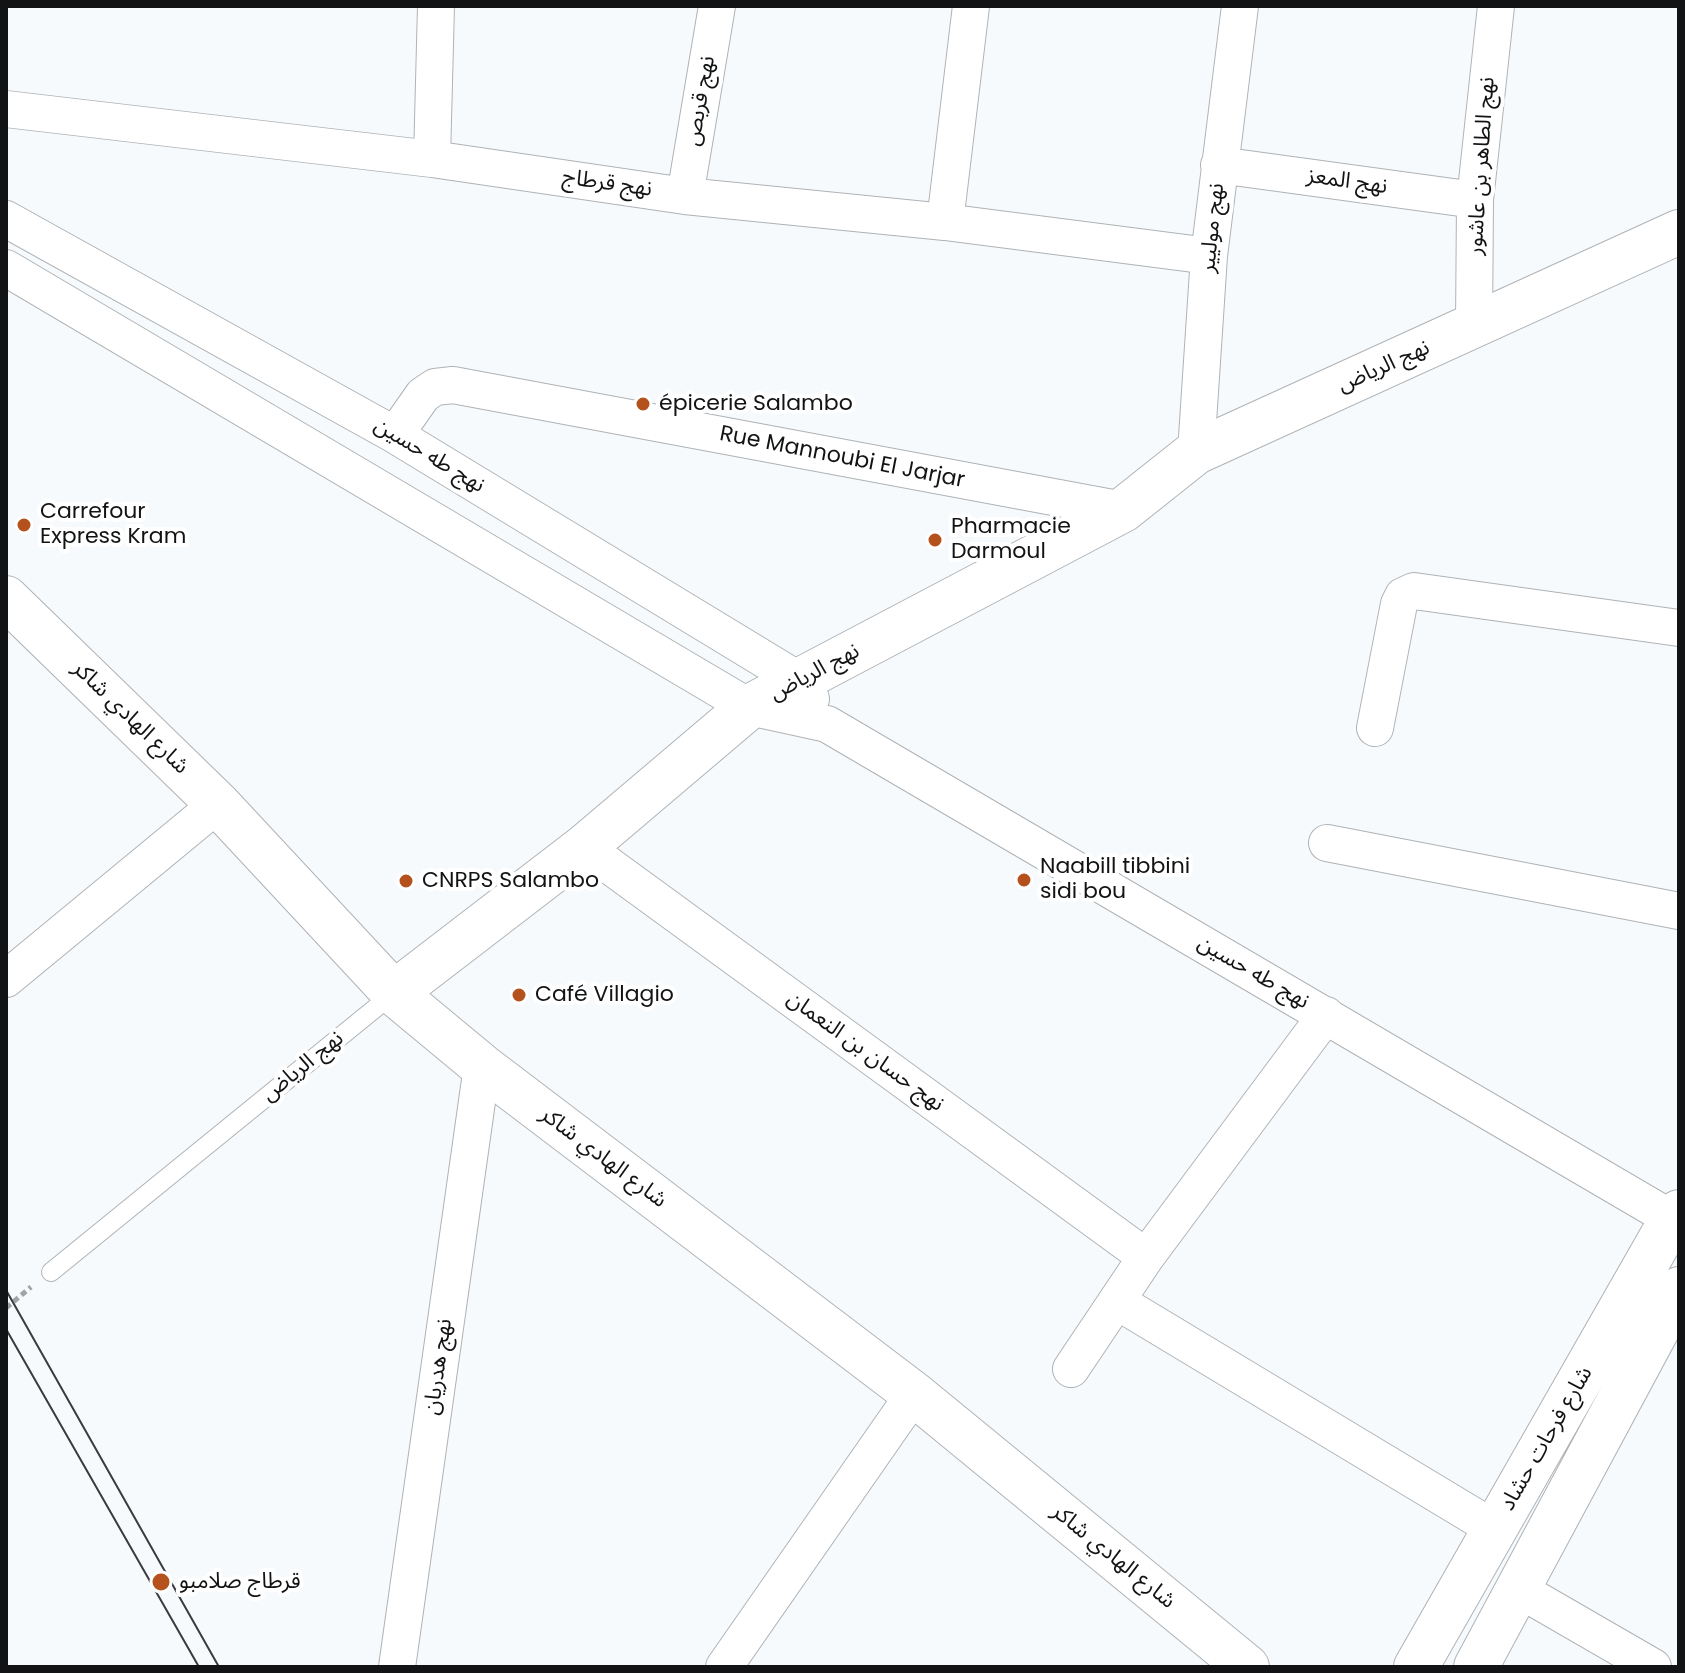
<!DOCTYPE html>
<html>
<head>
<meta charset="utf-8">
<style>
  body { margin:0 }
  #map { position:relative; width:1685px; height:1673px; overflow:hidden; background:#f6fafd; font-family:Poppins,sans-serif }
  canvas { display:block }
  .frame { position:absolute; inset:0; border:8px solid #121314; pointer-events:none }
</style>
</head>
<body>
<div id="map">
<canvas width="1685" height="1673"></canvas>
<div class="frame"></div>
</div>
<script>
const ctx = document.querySelector('canvas').getContext('2d');
ctx.lineJoin = 'round';
const shape = rows => new Path2D(rows.map(r => 'M' + r).join(''));
function strokePath(path, color, width, dash) { ctx.strokeStyle = color; ctx.lineWidth = width; ctx.lineCap = dash ? 'butt' : 'round'; ctx.setLineDash(dash || []); ctx.stroke(path); }
function label(font, color, halo, rows, align = 'center') {
  ctx.font = font + ' Poppins,"Noto Sans Arabic",sans-serif'; ctx.lineWidth = 8; ctx.setLineDash([]); ctx.textBaseline = 'middle'; ctx.strokeStyle = halo; ctx.fillStyle = color; for (const [text, x, y, turn = 0] of rows) {
    ctx.save(); ctx.translate(x, y); ctx.rotate((+turn || 0) * Math.PI / 180); ctx.textAlign = isNaN(turn) ? turn : align; if (halo) ctx.strokeText(text, 0, 0); ctx.fillText(text, 0, 0); ctx.restore();
  }
}
const service = shape([
  [51,1272,394,993]
]);
const minor = shape([
  [6,109,432,159,685,196,945,222,1209,256],
  [432,159,436,6],
  [1219,165,1475,200],
  [685,196,717,6],
  [6,219,395,435,800,681,811,699],
  [945,222,971,6],
  [6,268,749,707,827,724,1679,1223],
  [1474,327,1475,200,1496,6],
  [395,435,423,395,435,387,453,385,1123,510],
  [1196,452,1209,256,1240,6],
  [1375,728,1399,604,1403,596,1414,591,1679,628],
  [1327,843,1679,911],
  [584,847,1146,1257],
  [6,979,218,804],
  [1118,1302,1495,1529],
  [1071,1369,1146,1257,1326,1015],
  [1518,1589,1653,1667],
  [397,1667,482,1066],
  [724,1667,914,1394]
]);
const tertiary = shape([
  [6,598,218,804,394,993,482,1066,914,1394,1247,1667],
  [394,993,584,847,749,707,1123,510,1196,452,1679,232],
  [1416,1667,1672,1219,1679,1212],
  [1476,1667,1679,1289]
]);
strokePath(service, '#afb3b6', 20);
strokePath(minor, '#afb3b6', 38);
strokePath(tertiary, '#afb3b6', 46);
strokePath(shape([
  [6,1308,31,1287]
]), '#a1a4a7', 5, [6, 4]);
strokePath(service, '#fff', 18);
strokePath(minor, '#fff', 36);
strokePath(tertiary, '#fff', 44);
strokePath(shape([
  [6,1290,219,1667],
  [6,1329,199,1667]
]), '#393b3c', 2);
for (const [x, y, r, color] of [
  [643,404,8,"#b5511d"],
  [24,525,8,"#b5511d"],
  [935,540,8,"#b5511d"],
  [1024,880,8,"#b5511d"],
  [406,881,8,"#b5511d"],
  [519,995,8,"#b5511d"],
  [161,1582,10,"#b5511d"]
]) { const dot = new Path2D(); dot.arc(x, y, r, 0, 2 * Math.PI); ctx.fillStyle = color; ctx.fill(dot); strokePath(dot, '#fff', 3); }
label('22px', '#121314', '#fff', [
  ["نهج قربص",701,101,-80],
  ["نهج الطاهر بن عاشور",1482,166,-86],
  ["نهج المعز",1347,182,8],
  ["نهج قرطاج",607,184,8],
  ["نهج موليير",1213,228,-84],
  ["نهج الرياض",1384,367,-24],
  ["نهج طه حسين",429,456,31],
  ["Rue Mannoubi El Jarjar",842,458,11],
  ["نهج الرياض",815,673,-28],
  ["شارع الهادي شاكر",130,718,44],
  ["نهج طه حسين",1253,973,30],
  ["نهج حسان بن النعمان",865,1052,36],
  ["نهج الرياض",303,1067,-39],
  ["شارع الهادي شاكر",603,1158,37],
  ["نهج هدريان",439,1367,-82],
  ["شارع فرحات حشاد",1547,1439,-60],
  ["شارع الهادي شاكر",1113,1557,39]
]);
label('22px', '#121314', '#fff', [
  ["épicerie Salambo",659,404],
  ["Carrefour",40,512],
  ["Express Kram",40,537],
  ["Pharmacie",951,527],
  ["Darmoul",951,552],
  ["Naabill tibbini",1040,867],
  ["sidi bou",1040,892],
  ["CNRPS Salambo",422,881],
  ["Café Villagio",535,995],
  ["قرطاج صلامبو",179,1582]
], 'left');
</script>
</body>
</html>
